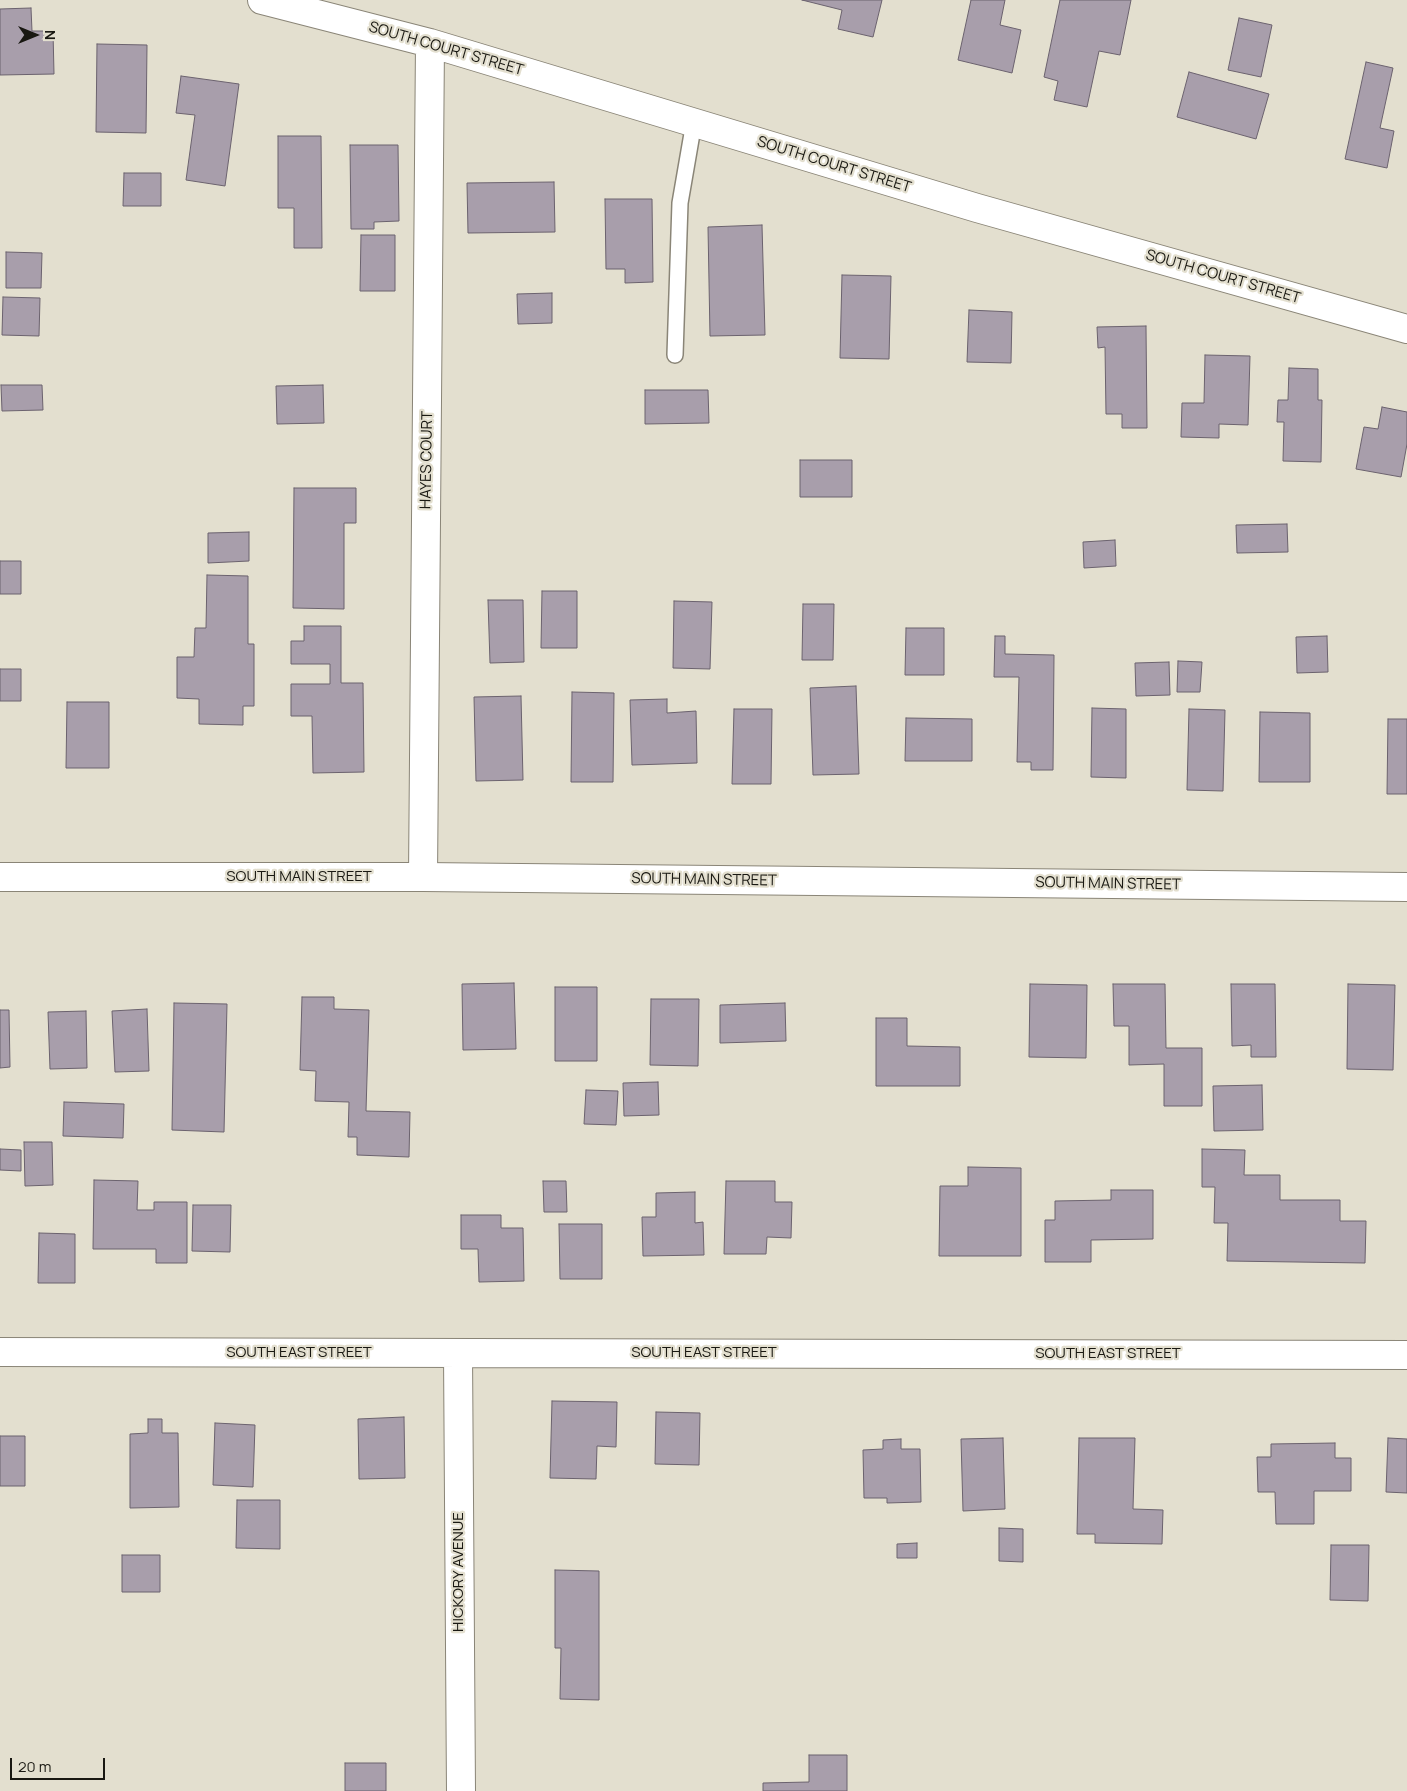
<!DOCTYPE html>
<html>
<head>
<meta charset="utf-8">
<style>
  body { margin:0 }
  #map { position:relative; width:1407px; height:1791px; overflow:hidden; background:#e3dfcf; font-family:Manrope,sans-serif }
  canvas { display:block }
  .north { position:absolute; left:10px; top:10px; width:50px; height:50px; -webkit-text-stroke:4px #e3dfcf; paint-order:stroke; rotate:90deg; font-size:14px; font-weight:700; line-height:20px; text-align:center; color:#191812 }
  .north::after { content:''; display:block; margin:auto; width:18px; height:22px; background:#191812; clip-path:polygon(50% 0,100% 100%,50% 72%,0 100%) }
  .scale { position:absolute; left:10px; top:1758px; width:95px; height:22px; box-sizing:border-box; border:2px solid #191812; border-top:0; padding-left:6px; font-size:15px; line-height:18px; white-space:nowrap; color:#191812; -webkit-text-stroke:4px #e3dfcf; paint-order:stroke }
</style>
</head>
<body>
<div id="map">
<canvas width="1407" height="1791"></canvas>
<div class="north">N</div>
<div class="scale">20 m</div>
</div>
<script>
const ctx = document.querySelector('canvas').getContext('2d');
ctx.lineJoin = 'round';
function fill(path, color) { ctx.fillStyle = color; ctx.fill(path, 'evenodd'); }
const shape = rows => new Path2D(rows.map(r => 'M' + r).join(''));
function strokePath(path, color, width, dash) { ctx.strokeStyle = color; ctx.lineWidth = width; ctx.lineCap = dash ? 'butt' : 'round'; ctx.setLineDash(dash || []); ctx.stroke(path); }
function label(font, color, halo, rows, align = 'center') {
  ctx.font = font + ' Manrope,sans-serif'; ctx.lineWidth = 4.5; ctx.setLineDash([]); ctx.textBaseline = 'middle'; ctx.strokeStyle = halo; ctx.fillStyle = color; for (const [text, x, y, turn = 0] of rows) {
    ctx.save(); ctx.translate(x, y); ctx.rotate((+turn || 0) * Math.PI / 180); ctx.textAlign = isNaN(turn) ? turn : align; if (halo) ctx.strokeText(text, 0, 0); ctx.fillText(text, 0, 0); ctx.restore();
  }
}
const building = shape([
  [802,0,882,0,873,37,838,29,842,10,802,0],
  [971,0,1005,0,1000,25,1021,30,1012,73,958,60,971,0],
  [1060,0,1131,0,1120,55,1099,51,1087,107,1054,100,1058,81,1044,77,1060,0],
  [31,8,32,31,53,31,54,74,0,75,0,9,31,8],
  [1239,18,1272,25,1261,77,1228,70,1239,18],
  [97,44,147,45,146,133,96,132,97,44],
  [1366,62,1393,68,1380,128,1394,131,1387,168,1345,159,1366,62],
  [1189,72,1269,94,1256,139,1177,117,1189,72],
  [181,76,239,84,225,186,186,180,195,115,176,113,181,76],
  [278,136,321,136,322,248,294,248,294,208,278,208,278,136],
  [350,145,398,145,399,221,374,222,374,229,351,229,350,145],
  [124,173,161,173,161,206,123,206,124,173],
  [554,182,555,232,468,233,467,183,554,182],
  [605,199,652,199,653,282,625,283,625,269,606,269,605,199],
  [762,225,765,335,710,336,708,227,762,225],
  [361,235,395,235,395,291,360,291,361,235],
  [6,252,42,253,41,288,6,288,6,252],
  [842,275,891,276,889,359,840,358,842,275],
  [552,293,552,323,518,324,517,294,552,293],
  [3,297,40,298,39,336,2,335,3,297],
  [969,310,1012,312,1011,363,967,362,969,310],
  [1146,326,1147,428,1122,428,1122,414,1106,414,1105,347,1098,348,1097,327,1146,326],
  [1205,355,1250,356,1248,425,1219,424,1219,438,1181,437,1182,403,1204,403,1205,355],
  [1289,368,1318,369,1318,400,1322,400,1321,462,1283,461,1284,422,1277,422,1278,400,1288,400,1289,368],
  [1,385,42,385,43,410,2,411,1,385],
  [323,385,324,423,277,424,276,386,323,385],
  [645,390,708,390,709,423,645,424,645,390],
  [1382,407,1407,412,1407,444,1401,477,1356,469,1364,427,1378,429,1382,407],
  [800,460,852,460,852,497,800,497,800,460],
  [294,488,356,488,356,523,344,523,344,609,293,608,294,488],
  [1287,524,1288,552,1237,553,1236,525,1287,524],
  [249,532,249,561,208,563,208,533,249,532],
  [1115,540,1116,566,1084,568,1083,542,1115,540],
  [0,561,21,561,21,594,0,594,0,561],
  [207,575,248,576,248,644,254,644,254,706,243,706,243,725,199,724,199,699,177,698,177,657,194,657,195,628,206,628,207,575],
  [542,591,577,591,577,648,541,648,542,591],
  [488,600,523,600,524,662,490,663,488,600],
  [674,601,712,602,710,669,673,668,674,601],
  [803,604,834,604,833,660,802,660,803,604],
  [304,626,341,626,341,683,363,683,364,772,313,773,312,716,291,716,291,684,330,684,330,664,291,664,291,641,304,641,304,626],
  [906,628,944,628,944,675,905,675,906,628],
  [995,636,1005,636,1005,654,1054,655,1053,770,1031,770,1031,762,1017,762,1019,677,994,677,995,636],
  [1327,636,1328,672,1297,673,1296,637,1327,636],
  [1178,661,1202,662,1200,692,1177,692,1178,661],
  [1169,662,1170,695,1136,696,1135,663,1169,662],
  [0,669,21,669,21,701,0,701,0,669],
  [856,686,859,774,813,775,810,688,856,686],
  [572,692,614,693,613,782,571,782,572,692],
  [521,696,523,780,476,781,474,697,521,696],
  [667,699,667,713,696,711,697,763,632,765,630,700,667,699],
  [67,702,109,702,109,768,66,768,67,702],
  [1092,708,1126,709,1126,778,1091,777,1092,708],
  [734,709,772,709,771,784,732,784,734,709],
  [1189,709,1225,710,1223,791,1187,790,1189,709],
  [1260,712,1310,713,1310,782,1259,782,1260,712],
  [906,718,972,719,972,761,905,761,906,718],
  [1388,719,1407,719,1407,794,1387,794,1388,719],
  [514,983,516,1049,463,1050,462,984,514,983],
  [1030,984,1087,985,1086,1058,1029,1057,1030,984],
  [1113,984,1165,984,1166,1048,1202,1048,1202,1106,1164,1106,1164,1064,1129,1065,1129,1026,1114,1026,1113,984],
  [1231,984,1275,984,1276,1057,1251,1057,1251,1045,1232,1046,1231,984],
  [1348,984,1395,985,1393,1070,1347,1069,1348,984],
  [555,987,597,987,597,1061,555,1061,555,987],
  [302,997,334,997,334,1009,369,1010,366,1111,410,1112,409,1157,357,1155,357,1137,348,1137,349,1102,315,1101,316,1071,300,1070,302,997],
  [651,999,699,999,698,1066,650,1065,651,999],
  [174,1003,227,1004,224,1132,172,1130,174,1003],
  [785,1003,786,1041,720,1043,720,1005,785,1003],
  [147,1009,149,1071,115,1072,112,1011,147,1009],
  [0,1010,9,1010,10,1067,0,1068,0,1010],
  [86,1011,87,1068,50,1069,48,1012,86,1011],
  [876,1018,907,1018,907,1046,960,1047,960,1086,876,1086,876,1018],
  [658,1082,659,1115,624,1116,623,1083,658,1082],
  [1262,1085,1263,1130,1214,1131,1213,1086,1262,1085],
  [586,1090,618,1091,616,1125,584,1124,586,1090],
  [64,1102,124,1104,123,1138,63,1136,64,1102],
  [24,1142,52,1142,53,1185,25,1186,24,1142],
  [0,1149,21,1150,21,1171,0,1170,0,1149],
  [1202,1149,1245,1150,1244,1175,1280,1175,1280,1200,1340,1200,1340,1221,1366,1221,1365,1263,1227,1261,1228,1223,1214,1223,1215,1187,1202,1187,1202,1149],
  [968,1167,1021,1168,1021,1256,939,1256,940,1186,968,1186,968,1167],
  [94,1180,138,1181,137,1210,154,1210,154,1202,187,1202,187,1263,156,1263,156,1249,93,1249,94,1180],
  [543,1181,566,1181,567,1212,544,1212,543,1181],
  [726,1181,775,1181,775,1202,792,1202,791,1238,767,1237,766,1254,724,1254,726,1181],
  [1111,1190,1153,1190,1153,1239,1091,1240,1091,1262,1045,1262,1045,1220,1055,1220,1055,1201,1111,1200,1111,1190],
  [695,1192,695,1223,703,1222,704,1255,643,1256,642,1217,656,1217,656,1193,695,1192],
  [193,1205,231,1205,230,1252,192,1251,193,1205],
  [461,1215,501,1215,501,1228,523,1228,524,1281,479,1282,478,1249,461,1249,461,1215],
  [559,1224,602,1224,602,1279,560,1279,559,1224],
  [39,1233,75,1234,75,1283,38,1283,39,1233],
  [552,1401,617,1402,616,1447,597,1446,596,1479,550,1478,552,1401],
  [656,1412,700,1413,699,1465,655,1464,656,1412],
  [404,1417,405,1478,359,1479,358,1419,404,1417],
  [148,1419,162,1419,162,1433,178,1433,179,1507,130,1508,130,1434,148,1433,148,1419],
  [215,1423,255,1425,253,1487,213,1485,215,1423],
  [0,1436,25,1436,25,1486,0,1486,0,1436],
  [1003,1438,1005,1509,963,1511,961,1439,1003,1438],
  [1079,1438,1135,1438,1133,1509,1163,1510,1162,1544,1095,1543,1095,1534,1077,1534,1079,1438],
  [1388,1438,1407,1439,1407,1493,1386,1492,1388,1438],
  [901,1439,901,1449,920,1449,921,1502,887,1503,887,1498,864,1498,863,1450,883,1449,883,1440,901,1439],
  [1335,1443,1335,1458,1351,1458,1351,1491,1314,1491,1314,1524,1276,1524,1275,1492,1258,1492,1257,1457,1271,1457,1271,1444,1335,1443],
  [237,1500,280,1500,280,1549,236,1548,237,1500],
  [999,1528,1023,1529,1023,1562,999,1561,999,1528],
  [917,1543,917,1558,897,1558,897,1544,917,1543],
  [1331,1545,1369,1545,1368,1601,1330,1600,1331,1545],
  [122,1555,160,1555,160,1592,122,1592,122,1555],
  [555,1570,599,1571,599,1700,560,1699,561,1648,555,1648,555,1570],
  [809,1755,847,1755,847,1791,763,1791,763,1783,809,1782,809,1755],
  [345,1763,386,1763,386,1791,345,1791,345,1763]
]);
fill(building, '#a89eab');
strokePath(building, '#6b626e', 1);
const service = shape([
  [675,355,680,203,694,122]
]);
const minor = shape([
  [262,0,430,43,977,208,1407,329],
  [423,877,430,43],
  [0,1352,1407,1355],
  [458,1353,461,1791]
]);
const tertiary = shape([
  [0,877,423,877,1407,887]
]);
strokePath(service, '#8a8577', 18);
strokePath(minor, '#8a8577', 30);
strokePath(tertiary, '#8a8577', 30);
strokePath(service, '#fff', 15);
strokePath(minor, '#fff', 28);
strokePath(tertiary, '#fff', 28);
label('15px', '#191812', '#e3dfcf', [
  ["SOUTH COURT STREET",446,49,16],
  ["SOUTH COURT STREET",834,165,17],
  ["SOUTH COURT STREET",1223,277,16],
  ["HAYES COURT",427,460,-89],
  ["SOUTH MAIN STREET",299,877],
  ["SOUTH MAIN STREET",704,880,1],
  ["SOUTH MAIN STREET",1108,884,1],
  ["SOUTH EAST STREET",299,1353],
  ["SOUTH EAST STREET",704,1353],
  ["SOUTH EAST STREET",1108,1354],
  ["HICKORY AVENUE",459,1572,-90]
]);
</script>
</body>
</html>
